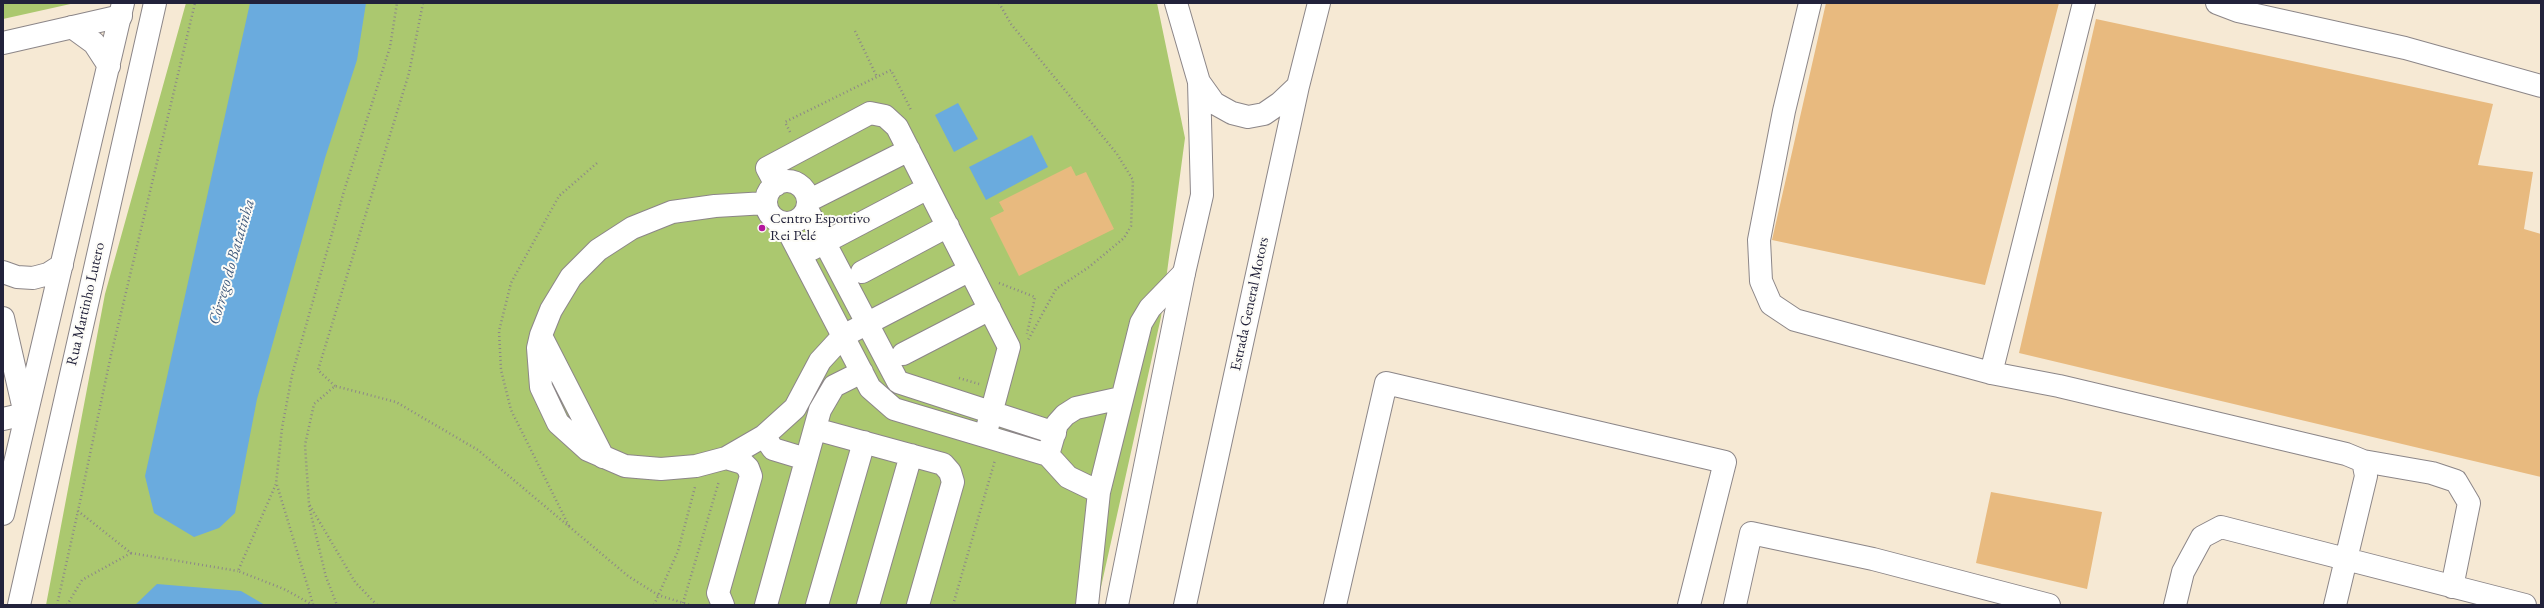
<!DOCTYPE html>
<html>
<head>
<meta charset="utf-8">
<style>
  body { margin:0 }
  #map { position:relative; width:2544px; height:608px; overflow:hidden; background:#f6e9d4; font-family:"EB Garamond",serif }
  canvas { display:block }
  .frame { position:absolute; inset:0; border:4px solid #22223b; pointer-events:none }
</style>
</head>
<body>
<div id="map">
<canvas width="2544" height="608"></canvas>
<div class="frame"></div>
</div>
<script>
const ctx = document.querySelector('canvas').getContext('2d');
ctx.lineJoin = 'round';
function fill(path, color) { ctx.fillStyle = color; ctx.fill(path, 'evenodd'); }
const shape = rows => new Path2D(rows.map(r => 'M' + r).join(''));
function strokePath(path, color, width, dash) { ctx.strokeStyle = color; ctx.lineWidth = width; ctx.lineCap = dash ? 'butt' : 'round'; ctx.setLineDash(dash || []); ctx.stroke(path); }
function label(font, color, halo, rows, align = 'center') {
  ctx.font = font + ' "EB Garamond",serif'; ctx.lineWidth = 4; ctx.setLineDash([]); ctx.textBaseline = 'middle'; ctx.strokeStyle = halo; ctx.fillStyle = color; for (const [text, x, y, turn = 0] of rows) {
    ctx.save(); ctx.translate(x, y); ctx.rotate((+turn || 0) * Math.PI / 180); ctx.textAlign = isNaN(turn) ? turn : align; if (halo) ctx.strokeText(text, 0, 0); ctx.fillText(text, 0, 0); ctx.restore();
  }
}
fill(shape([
  [3,3,75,3,3,19],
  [186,3,1157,3,1185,138,1161,317,1097,605,46,605,105,294]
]), '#abc86f');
fill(shape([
  [250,3,366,3,357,60,325,158,257,399,235,513,219,528,194,537,154,513,145,476],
  [958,103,978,139,954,152,935,115],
  [1032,135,1048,167,986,200,969,167],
  [157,584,241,591,265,605,135,605]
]), '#6aabde');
fill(shape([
  [1826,3,2059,3,1985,285,1772,240],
  [2096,19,2493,104,2478,165,2533,172,2524,229,2541,234,2541,477,2019,353],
  [1071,166,1076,176,1086,172,1114,229,1019,276,990,218,1004,211,999,202],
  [1991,492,2102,512,2087,589,1976,563]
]), '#e8ba7f');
const minor = shape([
  [1810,3,1784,111,1759,240,1761,281,1771,304,1795,320,1991,373,2059,386,2346,454,2363,461,2366,476,2335,605],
  [2217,3,2238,11,2405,48,2541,86],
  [3,43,121,16],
  '766 202a21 21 0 1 1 42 0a21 21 0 1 1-42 0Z',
  [776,185,767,168,870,113,885,116,897,127,1009,347,985,436],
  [808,201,909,150],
  [766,203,715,206,672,212,632,228,598,250,571,277,551,310,541,335,538,348,541,387,558,423,588,450,625,466,661,469,696,466,726,458,764,436,795,408,820,361,843,336,970,270],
  [807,209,898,382,1055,433],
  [784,223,870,388,894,409,1048,455],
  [812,249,928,188],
  [862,272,948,226],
  [3,318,25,414,3,419],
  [541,336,603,457],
  [903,354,990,309],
  [1991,373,2084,3],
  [815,429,943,464,950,472,953,482,918,605],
  [764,436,773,449,806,459],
  [2363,461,2432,473,2456,481,2469,503,2452,587],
  [1099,492,1068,477,1048,455,1057,424,1065,415,1076,408,1121,398],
  [723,605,718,593,751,476,748,468,743,463,726,458],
  [766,605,820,410,834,386,862,372],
  [817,605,864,442],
  [868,605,911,455],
  [1087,605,1099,492,1141,323,1150,308,1184,273],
  [1335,605,1386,383,1725,462,1689,605],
  [1735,605,1751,533,1873,559,2049,605],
  [2175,605,2183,572,2202,537,2221,527,2525,605]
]);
const major = shape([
  [72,27,94,43,109,66],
  [1199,82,1214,103,1232,113,1248,117,1264,114,1280,103,1298,86],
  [3,272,17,277,33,278,48,274,62,265],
  [3,514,123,3],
  [19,605,155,3],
  [1117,605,1184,273,1202,195,1199,82,1176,3],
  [1185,605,1298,86,1319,3]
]);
strokePath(minor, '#8c8688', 24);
strokePath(major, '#8c8688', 24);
strokePath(shape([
  [999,3,1011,24,1117,154,1133,180,1131,226,1124,238,1089,267,1056,289,1028,340],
  [855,31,877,77],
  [790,132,785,122,891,70,911,110],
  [999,283,1035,297,1027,334],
  [959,378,979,384],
  [335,386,318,370,409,73,423,3],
  [277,485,313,604],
  [309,506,326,577,337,605],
  [569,526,511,410,501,370,499,331,511,283,559,196,597,163],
  [131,553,238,571],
  [683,603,719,481],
  [57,605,78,511],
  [67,605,82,580,131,553,78,511,111,355,195,3],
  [313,605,284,589,238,571,276,484,282,428,292,375,344,191,390,47,397,3],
  [377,605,355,582,309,504,305,445,314,404,335,386,396,402,478,450,628,576,658,595,690,605],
  [654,605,678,551,695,487],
  [953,605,995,460]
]), '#8c8688', 2.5, [1, 3]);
strokePath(minor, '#fff', 22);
strokePath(major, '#fff', 22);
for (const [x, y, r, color] of [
  [762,228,4,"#b5179e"]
]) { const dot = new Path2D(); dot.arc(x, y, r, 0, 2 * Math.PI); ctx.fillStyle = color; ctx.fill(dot); strokePath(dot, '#fdfcf7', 1.5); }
label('15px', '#22223b', '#fdfcf7', [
  ["Centro Esportivo",770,219],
  ["Rei Pelé",770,236]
], 'left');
label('15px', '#22223b', '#fdfcf7', [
  ["Rua Martinho Lutero",86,304,-77],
  ["Estrada General Motors",1250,304,-78]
]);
label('italic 16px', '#3f597c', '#fdfcf7', [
  ["Córrego do Batatinha",232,262,-74]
]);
</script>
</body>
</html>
